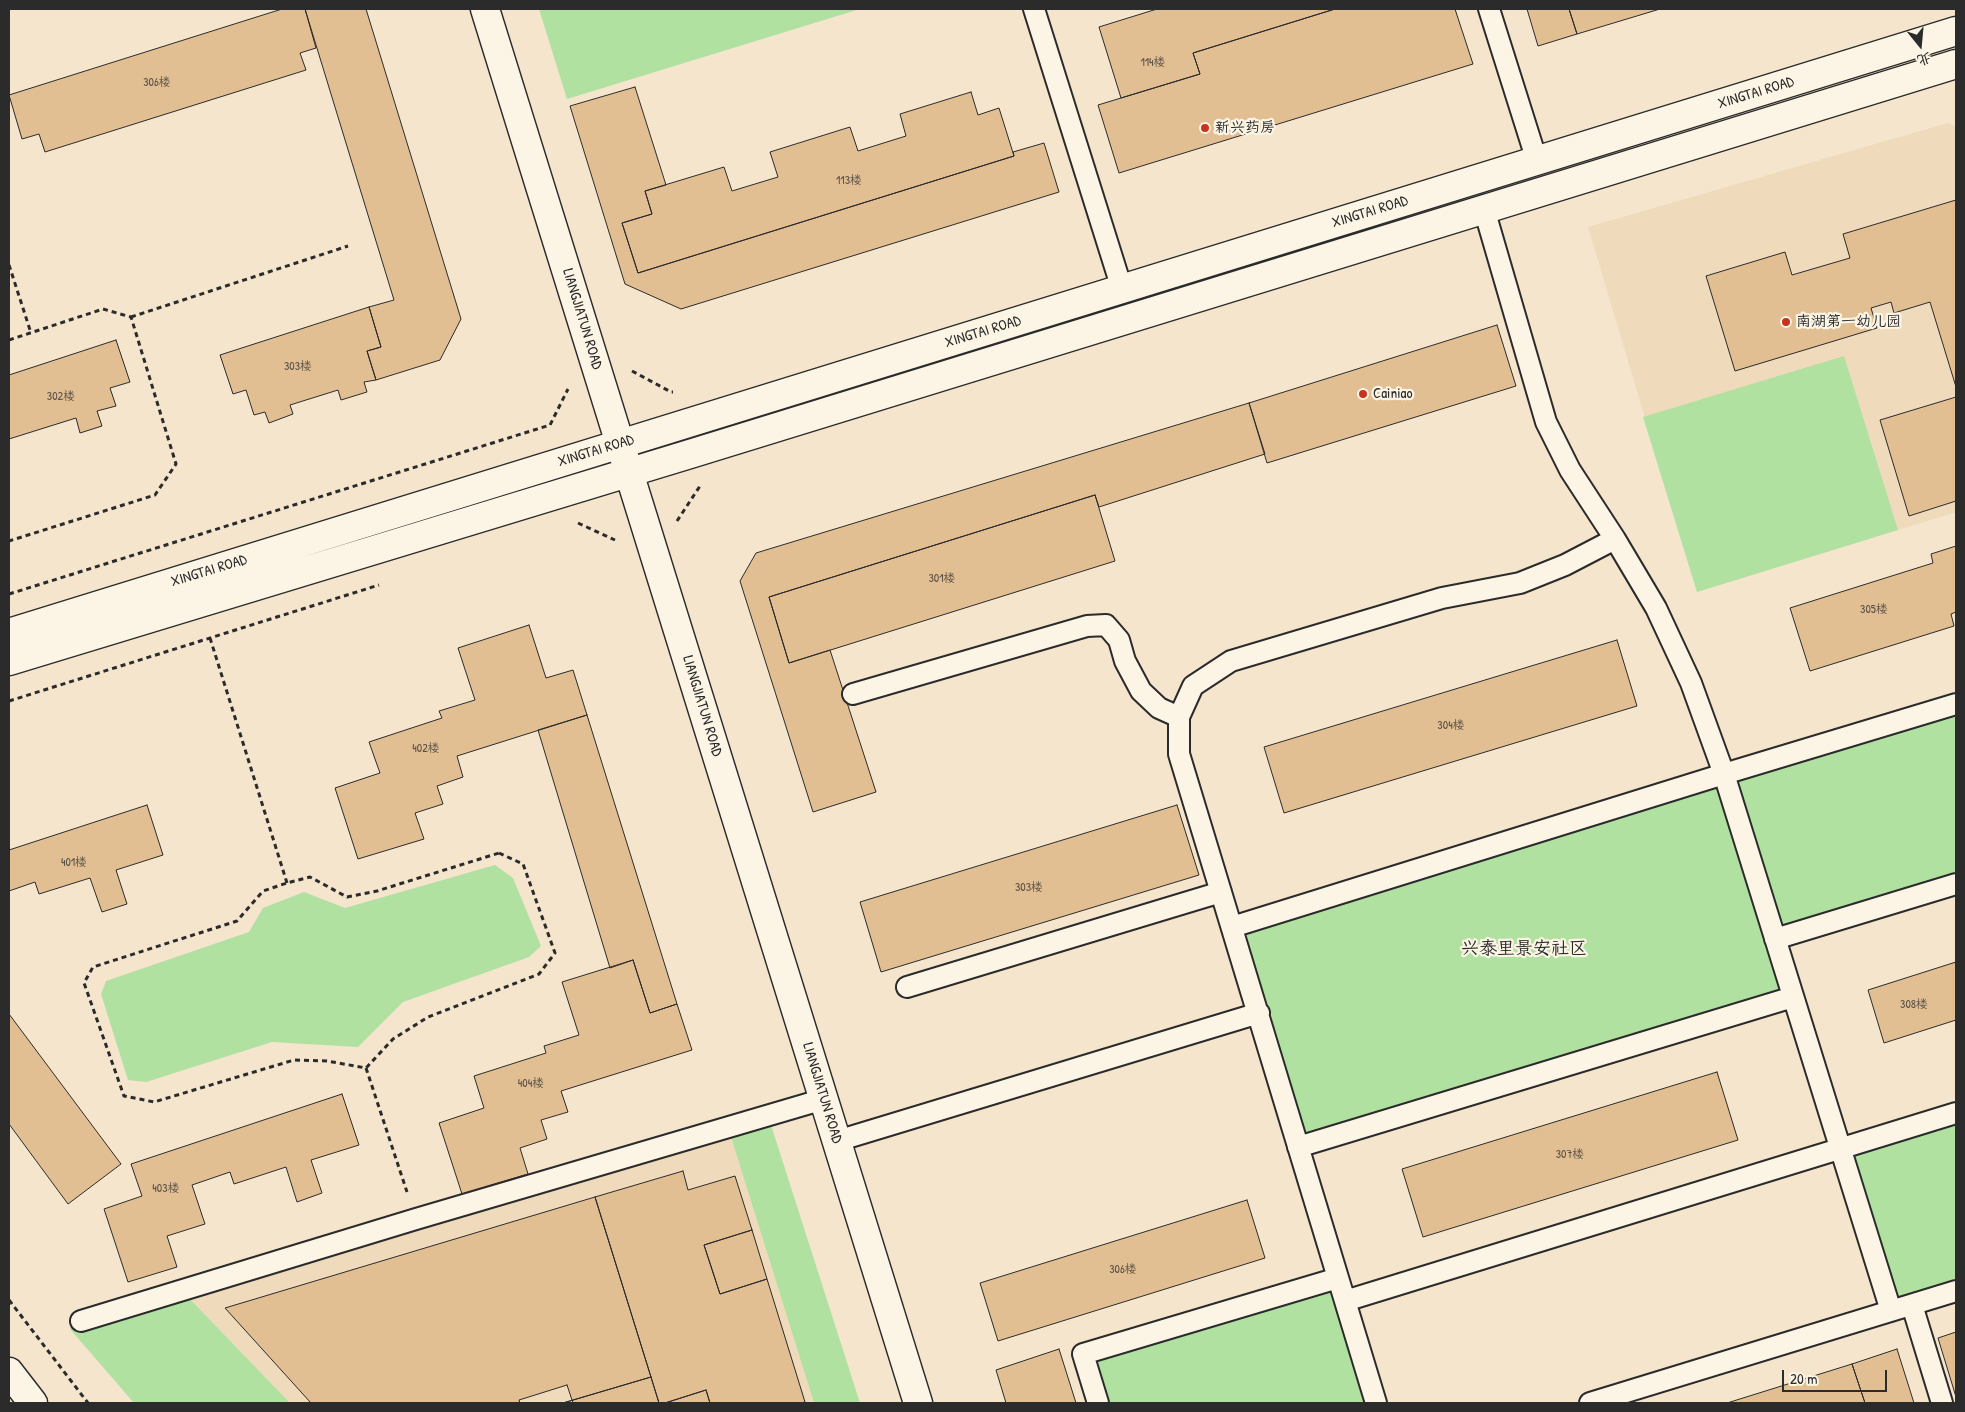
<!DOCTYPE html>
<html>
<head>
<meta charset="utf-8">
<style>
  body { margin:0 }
  #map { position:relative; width:1965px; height:1412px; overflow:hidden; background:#f4e5cc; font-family:"Patrick Hand","LXGW WenKai TC",sans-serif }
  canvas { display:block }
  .frame { position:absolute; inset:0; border:10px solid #2b2b2b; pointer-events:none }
  .north { position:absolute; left:1895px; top:20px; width:50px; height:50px; -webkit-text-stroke:4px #fcf5e5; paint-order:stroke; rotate:163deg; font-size:14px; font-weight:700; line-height:20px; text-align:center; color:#2b2b2b }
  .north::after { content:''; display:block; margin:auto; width:18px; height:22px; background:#2b2b2b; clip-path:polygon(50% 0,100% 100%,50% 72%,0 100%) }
  .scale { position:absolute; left:1782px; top:1370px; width:105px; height:22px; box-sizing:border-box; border:2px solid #2b2b2b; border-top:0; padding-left:6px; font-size:15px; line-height:18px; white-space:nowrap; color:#2b2b2b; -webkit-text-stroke:4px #fcf5e5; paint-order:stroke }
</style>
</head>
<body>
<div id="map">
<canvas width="1965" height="1412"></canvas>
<div class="frame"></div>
<div class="north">北</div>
<div class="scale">20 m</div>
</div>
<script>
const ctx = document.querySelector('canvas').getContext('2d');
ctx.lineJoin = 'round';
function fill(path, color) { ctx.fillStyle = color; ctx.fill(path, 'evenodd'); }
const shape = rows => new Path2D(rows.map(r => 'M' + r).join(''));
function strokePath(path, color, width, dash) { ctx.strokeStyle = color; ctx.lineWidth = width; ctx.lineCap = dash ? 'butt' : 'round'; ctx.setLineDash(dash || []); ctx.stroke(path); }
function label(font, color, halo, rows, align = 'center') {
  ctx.font = font + ' "Patrick Hand","LXGW WenKai TC",sans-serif'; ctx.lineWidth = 4.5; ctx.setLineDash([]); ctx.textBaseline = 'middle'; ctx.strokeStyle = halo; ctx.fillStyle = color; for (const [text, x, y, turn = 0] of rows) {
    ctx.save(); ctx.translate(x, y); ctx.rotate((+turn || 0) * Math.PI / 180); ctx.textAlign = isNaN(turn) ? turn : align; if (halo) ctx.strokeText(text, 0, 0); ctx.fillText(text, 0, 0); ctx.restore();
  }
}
fill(shape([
  [1948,123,1956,127,1956,512,1697,592,1588,227],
  [730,1134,814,1403,290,1403,186,1295]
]), '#efdabb');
fill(shape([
  [539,9,860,9,567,99],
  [1844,356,1898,530,1697,592,1643,417],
  [1956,713,1956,877,1780,931,1736,779],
  [1719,783,1783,992,1304,1138,1240,929],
  [495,865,513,878,541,946,529,957,403,1002,358,1047,272,1042,146,1082,128,1080,101,994,106,981,249,932,263,908,304,892,345,908],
  [1956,1120,1956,1284,1899,1302,1852,1152],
  [770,1122,860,1403,814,1403,730,1134],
  [1331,1288,1367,1403,1108,1403,1095,1361],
  [186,1295,290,1403,134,1403,70,1329]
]), '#b0e1a1');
const building = shape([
  [282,9,305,9,316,48,300,53,306,70,45,152,39,134,22,139,9,95,282,9],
  [305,9,366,9,461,319,440,360,376,380,367,351,381,347,369,307,394,300,305,9],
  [1157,9,1335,9,1193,53,1200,74,1121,98,1099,27,1157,9],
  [1335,9,1455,9,1473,64,1119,173,1098,105,1200,74,1193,53,1335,9],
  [1527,9,1569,9,1577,34,1538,46,1527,9],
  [1569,9,1660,9,1577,34,1569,9],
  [635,87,666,185,645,191,652,214,622,223,638,273,1014,156,1013,152,1044,143,1059,192,681,309,625,284,570,106,635,87],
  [971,92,978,115,999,108,1014,156,638,273,622,223,652,214,645,191,724,167,732,191,778,177,770,152,850,127,858,151,906,136,900,114,971,92],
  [1956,200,1956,387,1930,302,1894,313,1891,302,1871,308,1877,328,1735,371,1706,276,1785,252,1792,275,1850,258,1843,234,1956,200],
  [369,307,381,347,367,351,376,380,364,382,367,392,341,400,338,390,290,405,293,414,269,423,265,412,254,415,246,390,233,394,220,355,369,307],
  [1497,325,1516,386,1267,463,1249,403,1497,325],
  [116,340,130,382,110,388,116,406,97,411,102,426,80,433,76,418,9,439,9,375,116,340],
  [1956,397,1956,501,1909,516,1880,420,1956,397],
  [1249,403,1265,454,1099,507,1095,495,769,597,789,663,830,650,876,792,813,812,740,581,756,553,1249,403],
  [1095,495,1115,561,789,663,769,597,1095,495],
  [1956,546,1956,612,1951,614,1954,626,1810,671,1790,608,1933,563,1931,554,1956,546],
  [529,625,546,678,573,670,587,715,457,756,463,777,437,786,443,804,415,813,424,839,358,859,335,788,380,773,369,742,442,718,439,711,475,700,458,648,529,625],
  [1617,640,1637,706,1284,813,1264,747,1617,640],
  [587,715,677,1004,650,1013,633,960,610,968,538,730,587,715],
  [147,805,163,855,116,870,127,904,102,912,90,878,39,894,35,882,9,891,9,850,147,805],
  [1177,805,1199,875,881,972,860,902,1177,805],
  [633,960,650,1013,677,1004,692,1050,561,1091,568,1112,541,1120,547,1139,520,1148,528,1174,462,1194,439,1123,484,1108,474,1076,546,1053,544,1046,579,1035,562,982,633,960],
  [1956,962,1956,1020,1884,1043,1868,990,1956,962],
  [9,1014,121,1164,68,1204,9,1124,9,1014],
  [1717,1072,1738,1140,1423,1237,1402,1169,1717,1072],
  [342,1094,359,1145,311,1160,322,1193,297,1202,286,1167,234,1184,230,1172,192,1185,205,1224,167,1236,177,1267,128,1282,104,1209,142,1196,131,1164,342,1094],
  [683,1171,688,1190,735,1176,752,1230,704,1245,720,1294,767,1279,805,1402,800,1403,710,1403,706,1390,665,1403,659,1403,595,1197,683,1171],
  [595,1197,651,1377,563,1403,311,1403,225,1308,595,1197],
  [1247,1200,1265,1258,998,1341,980,1283,1247,1200],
  [752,1230,767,1279,720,1294,704,1245,752,1230],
  [1956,1332,1956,1397,1938,1338,1956,1332],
  [1059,1349,1076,1403,1006,1403,996,1370,1059,1349],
  [1897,1349,1914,1403,1865,1403,1852,1364,1897,1349],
  [1852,1364,1865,1403,1727,1403,1852,1364],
  [651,1377,659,1403,563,1403,651,1377],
  [567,1385,573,1403,520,1403,519,1400,567,1385],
  [706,1390,710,1403,665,1403,706,1390]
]);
fill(building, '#e2bf93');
strokePath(building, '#2b2b2b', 1);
const service = shape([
  [1034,9,1122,289],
  [1489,9,1537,161],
  [1484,209,1546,422,1570,470,1615,539,1656,608,1691,683,1724,774,1891,1311],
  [853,694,1087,626,1106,625,1119,640,1125,661,1141,691,1159,708,1179,717],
  [1232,927,1724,774,1956,704],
  [1775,939,1956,884],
  [907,987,1221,892],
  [837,1141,1259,1013],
  [1298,1147,1793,997],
  [1345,1301,1956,1113],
  [1912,1305,1942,1403],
  [81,1321,416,1219,824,1099],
  [1098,1403,1083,1354,1338,1278],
  [1376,1403,1179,754,1179,717,1193,686,1231,661,1442,598,1520,583,1565,565,1615,539],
  [1590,1403,1956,1291]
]);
const tertiary = shape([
  [485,9,918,1403],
  [9,633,1956,31],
  [9,661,690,454,1956,64],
  [9,1372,33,1403]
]);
strokePath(service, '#2b2b2b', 24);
strokePath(tertiary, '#2b2b2b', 31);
strokePath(shape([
  [9,265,31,333],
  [131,317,348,246],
  [9,340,103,309,131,317,176,464,155,495,9,541],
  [632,371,671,392,673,392],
  [677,521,700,486],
  [578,523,615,540],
  [9,594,550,425,568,389],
  [210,638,287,883],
  [9,701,379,585],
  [499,853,523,864,555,953,539,974,428,1017,393,1039,366,1068,327,1061,294,1060,154,1102,124,1096,84,983,93,967,237,921,263,891,287,883,310,877,347,897,377,891,499,853],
  [366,1068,407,1192],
  [9,1300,88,1403]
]), '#2b2b2b', 3, [5, 4]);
strokePath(service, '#fcf5e5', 20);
strokePath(tertiary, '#fcf5e5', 28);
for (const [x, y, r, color] of [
  [1205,128,5,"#c8321e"],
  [1786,322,5,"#c8321e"],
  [1363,394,5,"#c8321e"]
]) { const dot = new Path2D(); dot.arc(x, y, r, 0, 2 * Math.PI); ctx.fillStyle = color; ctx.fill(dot); strokePath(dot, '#fcf5e5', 2); }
label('12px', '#595045', null, [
  ["114楼",1153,63],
  ["306楼",157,83],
  ["113楼",849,181],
  ["303楼",298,367],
  ["302楼",61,397],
  ["301楼",942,579],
  ["305楼",1874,610],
  ["304楼",1451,726],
  ["402楼",426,749],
  ["401楼",74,863],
  ["303楼",1029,888],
  ["308楼",1914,1005],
  ["404楼",531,1084],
  ["307楼",1570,1155],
  ["403楼",166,1189],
  ["306楼",1123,1270]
]);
label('15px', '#2b2b2b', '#fcf5e5', [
  ["XINGTAI ROAD",1756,93,-17],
  ["XINGTAI ROAD",1370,212,-17],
  ["LIANGJIATUN ROAD",582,319,73],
  ["XINGTAI ROAD",983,332,-17],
  ["XINGTAI ROAD",596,451,-17],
  ["XINGTAI ROAD",209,571,-17],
  ["LIANGJIATUN ROAD",702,706,73],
  ["LIANGJIATUN ROAD",822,1093,73]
]);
label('15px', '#2b2b2b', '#fcf5e5', [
  ["新兴药房",1215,128],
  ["南湖第一幼儿园",1796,322],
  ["Cainiao",1373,394]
], 'left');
label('18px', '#2b2b2b', '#fcf5e5', [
  ["兴泰里景安社区",1524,949]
]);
</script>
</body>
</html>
